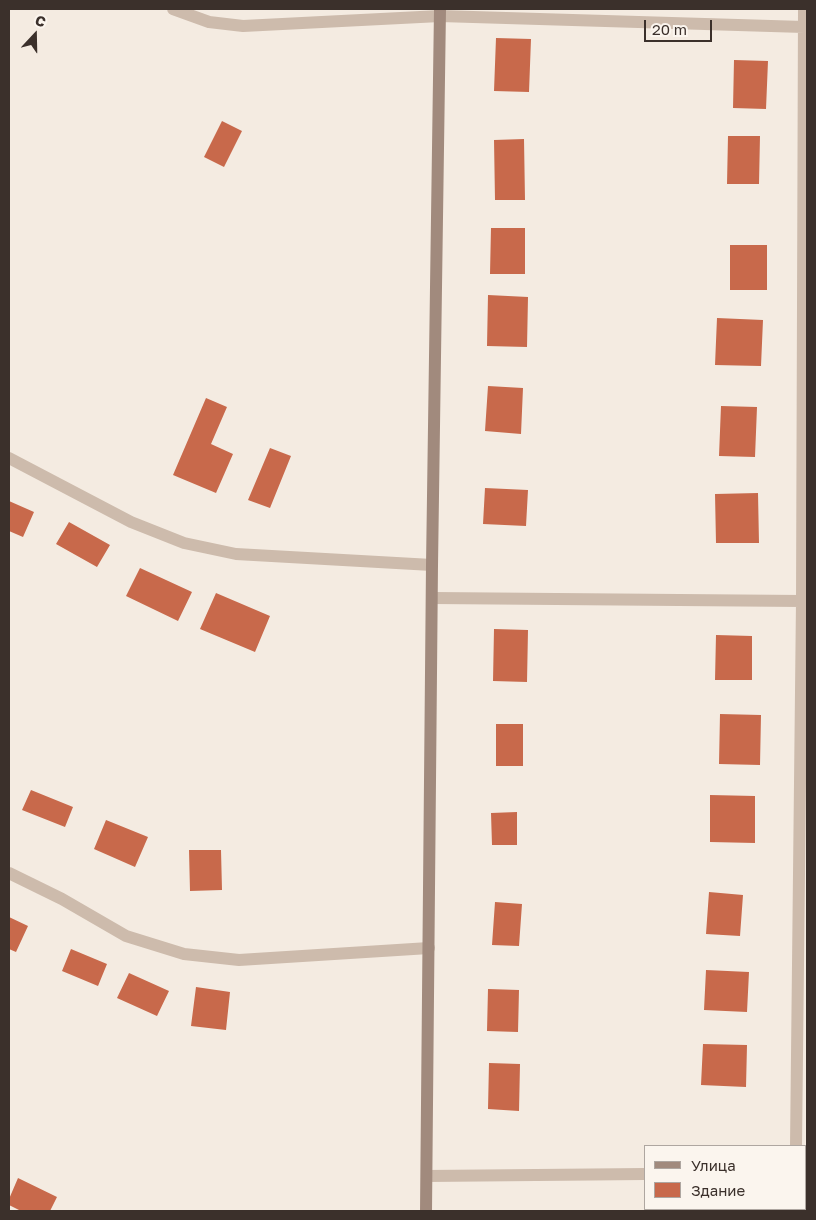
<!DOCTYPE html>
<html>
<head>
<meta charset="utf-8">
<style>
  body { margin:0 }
  #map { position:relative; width:816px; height:1220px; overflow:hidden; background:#f4ebe1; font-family:"Golos Text",sans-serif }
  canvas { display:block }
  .frame { position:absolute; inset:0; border:10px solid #3b302b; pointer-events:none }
  .legend { position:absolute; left:644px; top:1145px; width:162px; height:65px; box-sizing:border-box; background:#fbf5ee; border:1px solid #aea6a0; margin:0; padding:6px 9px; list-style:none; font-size:15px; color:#3b302b }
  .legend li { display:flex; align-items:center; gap:10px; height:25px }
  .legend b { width:25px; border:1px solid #aea6a0 }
  .north { position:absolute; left:10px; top:10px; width:50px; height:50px; -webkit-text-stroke:4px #fbf5ee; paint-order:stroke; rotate:21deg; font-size:14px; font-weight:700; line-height:20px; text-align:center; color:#3b302b }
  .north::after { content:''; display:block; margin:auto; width:18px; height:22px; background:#3b302b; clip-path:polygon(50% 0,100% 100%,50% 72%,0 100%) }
  .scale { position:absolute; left:644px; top:20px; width:68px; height:22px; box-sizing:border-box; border:2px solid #3b302b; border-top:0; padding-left:6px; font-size:15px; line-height:18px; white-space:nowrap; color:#3b302b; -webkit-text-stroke:4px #fbf5ee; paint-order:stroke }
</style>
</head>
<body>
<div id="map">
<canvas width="816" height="1220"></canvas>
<div class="frame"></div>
<ul class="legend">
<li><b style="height:6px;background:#a18a7d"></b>Улица</li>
<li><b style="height:14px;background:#c8694b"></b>Здание</li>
</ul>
<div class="north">С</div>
<div class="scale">20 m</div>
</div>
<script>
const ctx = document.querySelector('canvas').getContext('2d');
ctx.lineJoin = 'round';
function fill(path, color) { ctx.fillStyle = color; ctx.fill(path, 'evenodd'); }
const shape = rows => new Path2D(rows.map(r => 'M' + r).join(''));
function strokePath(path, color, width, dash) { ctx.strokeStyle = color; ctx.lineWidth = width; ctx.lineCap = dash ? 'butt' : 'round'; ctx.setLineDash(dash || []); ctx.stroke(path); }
fill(shape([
  [496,38,531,39,529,92,494,91],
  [734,60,768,61,766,109,733,108],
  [222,121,242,131,224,167,204,157],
  [728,136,760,136,759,184,727,184],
  [524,139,525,200,495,200,494,140],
  [491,228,525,228,525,274,490,274],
  [730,245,767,245,767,290,730,290],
  [488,295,528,297,527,347,487,346],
  [717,318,763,320,761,366,715,365],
  [488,386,523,388,521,434,485,431],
  [206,398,227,407,211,444,233,454,216,493,173,475],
  [721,406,757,407,755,457,719,456],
  [270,448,291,456,270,508,248,500],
  [485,488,528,490,526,526,483,524],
  [758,493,759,543,716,543,715,494],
  [9,501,34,512,23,537,9,531],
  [69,522,110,545,97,567,56,544],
  [140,568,192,592,178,621,126,596],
  [216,593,270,616,255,652,200,629],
  [494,629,528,630,527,682,493,681],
  [716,635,752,636,752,680,715,680],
  [720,714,761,715,760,765,719,764],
  [496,724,523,724,523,766,496,766],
  [31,790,73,807,65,827,22,810],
  [710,795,755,796,755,843,710,842],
  [517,812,517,845,492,845,491,813],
  [106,820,148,837,135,867,94,849],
  [189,850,221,850,222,890,190,891],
  [709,892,743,895,740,936,706,934],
  [495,902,522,904,519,946,492,945],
  [9,917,28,926,16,952,9,949],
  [71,949,107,964,98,986,62,971],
  [706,970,749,972,747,1012,704,1010],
  [129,973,169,991,157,1016,117,998],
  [196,987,230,992,226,1030,191,1026],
  [488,989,519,990,518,1032,487,1031],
  [703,1044,747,1045,746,1087,701,1085],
  [489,1063,520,1064,519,1111,488,1109],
  [18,1178,57,1197,50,1211,21,1211,9,1205,9,1199],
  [711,1209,747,1209,747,1211,711,1211]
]), '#c8694b');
strokePath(shape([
  [173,9,209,22,243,26,440,16,804,27],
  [9,458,131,522,184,543,236,554,432,565],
  [433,598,802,601],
  [9,873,62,899,126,936,184,954,239,960,429,948],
  [796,1146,802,601,804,9],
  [427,1176,645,1174],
  [795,1211,795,1209]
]), '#cdbbac', 12);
strokePath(shape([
  [426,1211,432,565,440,9]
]), '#a18a7d', 12);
</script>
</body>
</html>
